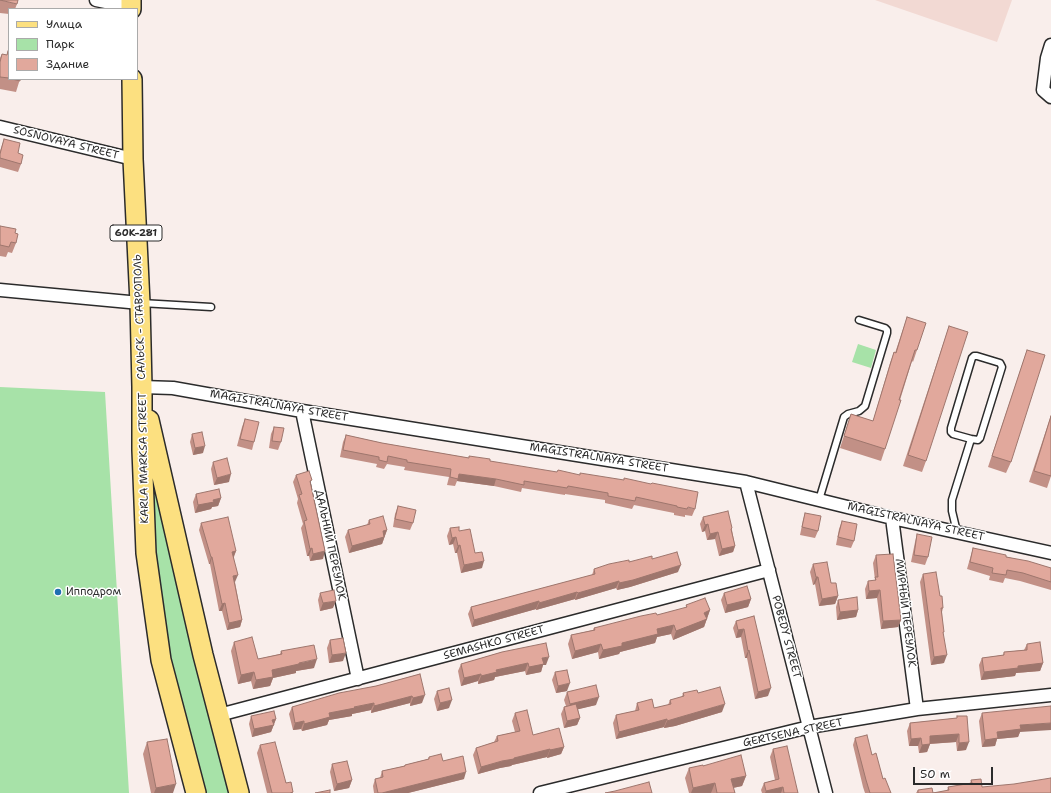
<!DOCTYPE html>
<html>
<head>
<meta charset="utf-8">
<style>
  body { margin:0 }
  #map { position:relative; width:1051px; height:793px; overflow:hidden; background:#f9eeeb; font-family:"Shantell Sans",sans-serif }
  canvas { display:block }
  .legend { position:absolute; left:8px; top:8px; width:130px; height:72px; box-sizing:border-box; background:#fff; border:1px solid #aaa; margin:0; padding:5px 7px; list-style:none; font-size:12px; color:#2b2b2b }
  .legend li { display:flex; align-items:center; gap:8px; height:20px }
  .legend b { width:20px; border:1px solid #aaa }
  .scale { position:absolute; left:913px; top:767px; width:80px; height:18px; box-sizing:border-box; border:2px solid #2b2b2b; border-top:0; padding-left:5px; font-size:12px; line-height:14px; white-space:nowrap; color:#2b2b2b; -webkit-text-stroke:3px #fff; paint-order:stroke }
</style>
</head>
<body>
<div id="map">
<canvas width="1051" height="793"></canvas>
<ul class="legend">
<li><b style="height:5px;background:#fce080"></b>Улица</li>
<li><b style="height:11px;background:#a7e2a8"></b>Парк</li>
<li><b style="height:11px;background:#e1a89c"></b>Здание</li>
</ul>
<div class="scale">50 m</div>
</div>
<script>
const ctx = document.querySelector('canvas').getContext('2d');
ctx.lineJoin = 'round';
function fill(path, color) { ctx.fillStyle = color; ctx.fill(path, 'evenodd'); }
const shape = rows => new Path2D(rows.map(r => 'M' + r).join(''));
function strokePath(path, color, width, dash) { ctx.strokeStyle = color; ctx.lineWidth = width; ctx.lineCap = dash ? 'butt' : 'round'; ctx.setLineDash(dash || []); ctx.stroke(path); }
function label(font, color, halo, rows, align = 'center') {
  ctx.font = font + ' "Shantell Sans",sans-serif'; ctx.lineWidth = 3; ctx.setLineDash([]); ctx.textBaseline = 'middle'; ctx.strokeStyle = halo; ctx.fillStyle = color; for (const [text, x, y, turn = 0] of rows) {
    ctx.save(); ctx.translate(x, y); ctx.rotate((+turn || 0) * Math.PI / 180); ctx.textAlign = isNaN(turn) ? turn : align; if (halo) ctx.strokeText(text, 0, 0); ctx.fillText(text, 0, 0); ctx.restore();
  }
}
fill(shape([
  [875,0,1012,0,997,42]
]), '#f2d9d3');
fill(shape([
  [858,344,876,350,871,368,852,362],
  [0,387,105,392,129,793,0,793],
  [142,387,239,793,196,793,161,660]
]), '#a7e2a8');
const lane = shape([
  [141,303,211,307],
  [819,500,844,417,848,414,859,411,865,406,887,333,887,330,885,328,859,320],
  [957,532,952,511,952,500,971,439,953,434,951,432,951,428,972,358,974,356,977,356,1000,363,1002,367,980,438,978,440,971,439]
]);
const street = shape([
  [96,0,131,7],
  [1051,45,1047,58,1043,90,1051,97],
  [0,127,133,159],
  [0,290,140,303],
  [142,387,173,388,302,411,746,482,892,518,1051,553],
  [302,411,358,679],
  [746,482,826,793],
  [892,518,917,709],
  [219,715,769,570],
  [540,793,809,727,917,709,1051,695]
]);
const primary = shape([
  [131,0,131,9],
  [132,79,133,159,140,303,142,387,142,450,146,553,161,660,196,793],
  [149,420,203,655,239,793]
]);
strokePath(lane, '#2b2b2b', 9);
strokePath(street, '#2b2b2b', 15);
strokePath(primary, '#2b2b2b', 22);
strokePath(lane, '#fff', 6);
strokePath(street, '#fff', 12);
strokePath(primary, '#fce080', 19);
fill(shape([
  [0,0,17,4,15,9,9,9,9,14,0,13],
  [8,51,9,51,9,79,20,79,16,92,0,89,0,58,2,54,7,55],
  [4,139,18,153,21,164,18,172,0,167,0,151],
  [0,226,15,233,16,243,12,253,8,252,6,257,0,256],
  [907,317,917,350,913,362,912,361,885,449,881,461,840,448,851,414,873,421,890,363,894,352,895,353],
  [949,326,926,461,922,472,903,466],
  [1027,350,1011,462,1006,473,988,467],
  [1051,415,1051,476,1047,488,1029,482],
  [245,419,254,442,252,450,237,446,242,427],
  [274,427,281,442,278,450,269,448,271,434],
  [192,434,203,453,193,455,190,442],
  [346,435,382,443,469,458,469,456,490,461,695,509,692,516,685,515,685,517,674,515,674,513,634,505,632,509,605,503,605,500,565,494,565,495,522,488,521,492,494,486,457,481,455,486,447,485,449,477,404,470,405,467,387,464,384,469,376,467,377,464,340,457,343,442],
  [213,462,229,482,214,485,211,469],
  [296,475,310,484,323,559,310,561,309,556,307,556,301,528,303,524,297,503,298,499,293,482],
  [196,494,221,498,218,506,212,507,211,509,195,513,193,502],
  [398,506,413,523,410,530,393,527,395,514],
  [805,513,818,531,815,538,800,535,803,520],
  [703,517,732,528,732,530,735,546,733,552,719,556,715,539,707,540,705,531,702,532,700,524],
  [369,520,387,530,382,544,349,553,345,537,348,530,367,525],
  [842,521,854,541,851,548,836,545,839,529],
  [201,523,236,551,234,557,235,582,242,620,240,627,227,630,222,611,219,611,210,564,209,564,199,530],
  [450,528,459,531,475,553,482,568,461,573,457,553,455,553,453,544,449,545,447,536],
  [917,534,928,557,925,565,911,562,915,542],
  [973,548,1051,568,1051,590,1020,581,1005,578,1003,583,989,580,990,576,967,569],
  [876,555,901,620,898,627,881,629,877,598,866,599,865,589,868,581,874,581,875,580,873,563],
  [652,559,678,572,630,587,617,590,616,588,575,600,575,599,536,610,536,609,472,627,468,614,471,607,592,575,594,569,629,562],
  [813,564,831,583,838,596,835,604,819,606,815,584,813,585,810,572],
  [923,574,940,596,943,608,942,612,944,663,931,665,920,582],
  [320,593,333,608,320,611,318,600],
  [724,593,751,599,748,607,725,613,721,600],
  [838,600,858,610,856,617,837,620,836,607],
  [686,605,710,610,704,627,673,640,671,634,657,637,655,643,620,652,619,654,599,659,598,652,572,659,568,644,571,635,593,630,594,628,657,615,686,608],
  [754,616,768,696,755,699,747,658,745,658,741,637,736,638,733,628,736,621],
  [330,640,343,661,329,663,327,648],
  [234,642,258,659,280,654,281,651,314,668,296,671,296,673,273,678,270,686,253,689,251,681,238,684,231,651],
  [1027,644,1043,663,1040,671,1016,673,1015,676,981,680,979,665,982,658,1003,655,1004,652,1024,650],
  [502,652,546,665,543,665,541,672,526,675,525,671,495,677,494,680,478,684,478,681,461,686,458,671,461,664],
  [555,672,567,691,556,693,552,680],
  [420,674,422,703,410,706,410,703,371,713,371,710,352,714,352,716,329,720,327,725,302,731,301,729,293,730,289,714,292,707,376,686],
  [437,691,449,708,437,711,434,699],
  [567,692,596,705,578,709,580,718,577,725,564,728,561,714,564,707,566,706,564,700],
  [683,693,698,693,722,712,675,726,664,728,664,727,616,739,613,723,616,715,635,711,637,703,654,708,668,705,670,700,682,697],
  [515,713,533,735,564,747,561,754,547,758,547,757,512,765,511,766,500,768,478,774,473,755,476,748,494,742,497,736,515,732,512,721],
  [982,713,1020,732,1018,737,997,739,995,746,982,747,979,721],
  [251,716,276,719,271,732,252,737,249,724],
  [957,716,966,750,957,751,956,742,930,744,927,752,919,753,918,746,909,746,907,731,910,723,957,718],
  [855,738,872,755,883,779,891,793,865,793,863,787,853,745],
  [147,742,173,793,151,793,143,754],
  [260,745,293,792,293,793,267,793,257,753],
  [773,749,798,793,762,793,761,790,764,783,775,780,770,757],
  [429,757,443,761,464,779,408,793,374,793,373,786,375,779,380,778,382,771,404,766,405,765,428,759],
  [332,764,352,780,349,788,334,791,330,772],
  [703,766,746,776,742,786,733,788,735,793,689,793,685,778,689,768],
  [971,780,982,787,1051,793,916,793,918,790,933,793,947,791,948,787,970,784]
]), '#c29086');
fill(shape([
  [205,446,203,453,193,455,195,448],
  [231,474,229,482,214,485,217,478],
  [459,474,496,479,494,486,457,481],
  [221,498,218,506,212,507,211,509,195,513,198,505,213,500],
  [708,524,705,531,702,532,705,525],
  [387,530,382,544,349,553,352,546,383,531],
  [718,532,715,539,707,540,710,534],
  [456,537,453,544,449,545,452,538],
  [460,545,457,553,455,553,458,546],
  [735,546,733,552,719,556,722,549],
  [312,548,309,556,307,556,310,549],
  [236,551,233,558,232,552],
  [325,551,323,559,310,561,313,554],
  [211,557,212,557,210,564,209,564],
  [484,561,482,568,461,573,464,565],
  [681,565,678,572,630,587,617,590,619,583],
  [238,575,235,582,231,583,233,576],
  [816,577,818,577,815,584,813,585],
  [619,581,616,588,575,600,578,593],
  [880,590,877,598,866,599,869,591],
  [577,592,575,599,536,610,539,603],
  [838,596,835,604,819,606,822,599],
  [751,599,748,607,725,613,727,605],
  [336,601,333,608,320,611,323,603],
  [539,601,536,609,472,627,474,620],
  [225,603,222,611,219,611,222,604],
  [710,610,704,627,673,640,676,631,704,613],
  [858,610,856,617,837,620,840,612],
  [242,620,240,627,227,630,229,623],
  [901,620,898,627,881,629,883,621],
  [674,625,671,634,657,637,655,643,620,652,619,654,599,659,603,650,657,629],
  [744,629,741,637,736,638,738,630],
  [601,644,598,652,572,659,575,651],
  [749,650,747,658,745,658,748,651],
  [346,653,343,661,329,663,332,655],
  [947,655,944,663,931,665,934,657],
  [549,657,546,665,543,665,541,672,526,675,529,667,542,658],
  [317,659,314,668,296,671,296,673,273,678,270,686,253,689,256,680,272,670],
  [528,663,525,671,495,677,494,680,478,684,481,676,496,670],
  [1043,663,1040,671,1016,673,1015,676,981,680,984,672,1018,666],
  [254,672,251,681,238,684,241,675],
  [481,674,478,681,461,686,464,678],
  [570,683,567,691,556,693,558,686],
  [771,688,768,696,755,699,758,692],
  [425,695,422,703,410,706,413,698],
  [412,696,410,703,371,713,374,706],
  [599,697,596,705,567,712,570,704],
  [452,700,449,708,437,711,440,703],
  [374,703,371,710,352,714,352,716,329,720,327,725,302,731,304,724,329,713],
  [725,704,722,712,675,726,664,728,667,721],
  [580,718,577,725,564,728,567,721],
  [276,719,271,732,252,737,254,729,272,720],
  [667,719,664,727,616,739,619,732],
  [304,721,301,729,293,730,295,723],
  [1051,723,1051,730,1020,732,1018,737,997,739,995,746,982,747,985,740,997,732,1020,725],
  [959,734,956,742,927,744,930,736],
  [921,738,918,746,909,746,911,739],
  [969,742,966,750,957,751,959,743],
  [930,744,927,752,919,753,922,745],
  [564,747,561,754,547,758,550,750],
  [550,749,547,757,512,765,511,766,500,768,478,774,481,767,514,758],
  [466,772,464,779,408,793,382,793],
  [746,776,742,786,727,789,731,779],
  [352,780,349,788,334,791,337,784],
  [715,783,711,793,691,793,693,788],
  [176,784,173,793,154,793,156,788],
  [783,787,781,793,765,793,766,791]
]), '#9e766d');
const building = shape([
  [0,0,18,0,17,4,0,0],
  [8,51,9,51,9,78,0,77,0,62,2,54,7,55,8,51],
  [12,79,20,79,20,81,12,79],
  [4,139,20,143,18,153,23,155,21,164,0,158,0,154,4,139],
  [0,226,16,229,15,233,18,234,16,243,11,242,9,247,0,245,0,226],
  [907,317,926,323,917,350,915,350,899,400,901,400,885,449,844,436,851,414,873,421,894,352,896,353,907,317],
  [949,326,968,332,926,461,908,455,949,326],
  [1027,350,1045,355,1011,462,992,456,1027,350],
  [1051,416,1051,476,1034,471,1051,416],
  [245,419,259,422,254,442,240,439,245,419],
  [274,427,284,428,281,442,272,441,274,427],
  [202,432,205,446,195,448,192,434,202,432],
  [346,435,382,443,469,458,469,456,490,459,490,461,557,472,558,470,580,475,580,473,624,480,624,478,651,484,652,483,698,492,695,509,688,507,687,509,677,507,677,506,636,497,635,501,608,496,608,493,568,486,567,488,524,481,524,485,496,479,459,474,458,479,450,477,451,469,407,462,407,460,388,456,387,462,379,460,379,457,343,450,346,435],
  [227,458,231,474,217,478,213,462,227,458],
  [309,471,312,480,310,481,325,551,313,554,312,548,310,549,304,521,307,520,299,495,302,494,296,475,309,471],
  [219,489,221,498,213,500,214,502,198,505,196,494,219,489],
  [398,506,416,510,413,523,395,519,398,506],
  [728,511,732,528,731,529,735,546,722,549,718,532,710,534,708,524,705,525,703,517,728,511],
  [805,513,821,516,818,531,802,527,805,513],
  [383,516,387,530,383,531,384,537,352,546,348,530,370,524,369,520,383,516],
  [228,517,236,551,232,552,238,575,233,576,242,620,229,623,225,603,222,604,212,557,211,557,201,523,228,517],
  [842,521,857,524,854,541,838,537,842,521],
  [459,527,459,531,470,529,475,553,482,552,484,561,464,565,460,545,458,546,456,537,452,538,450,528,459,527],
  [917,534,932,537,928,557,914,555,917,534],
  [973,548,1006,555,1006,557,1028,561,1051,568,1051,582,1023,573,1007,570,1006,575,992,573,993,568,970,562,973,548],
  [677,552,681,565,633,580,619,583,619,581,578,593,577,592,539,603,539,601,474,620,471,607,595,574,594,569,609,564,629,560,629,562,652,556,652,559,677,552],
  [893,554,901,620,883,621,880,590,869,591,868,581,876,580,875,577,878,577,876,555,893,554],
  [827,562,831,583,836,583,838,596,822,599,818,577,816,577,813,564,827,562],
  [936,572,940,596,942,596,943,608,941,608,944,632,943,632,947,655,934,657,923,574,936,572],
  [747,586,751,599,727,605,724,593,747,586],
  [334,590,336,601,323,603,320,593,334,590],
  [857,597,858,610,840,612,838,600,857,597],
  [705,598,710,610,704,613,707,619,676,631,674,625,657,629,658,634,622,643,622,646,603,650,601,644,575,651,571,635,595,630,594,628,641,616,656,613,657,615,687,607,686,605,705,598],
  [754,616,771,688,758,692,749,650,748,651,744,629,738,630,736,621,754,616],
  [252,637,258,659,282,654,281,651,314,645,317,659,299,663,299,664,272,670,273,677,256,680,254,672,241,675,234,642,252,637],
  [343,638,346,653,332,655,330,640,343,638],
  [1040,642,1043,663,1018,666,1018,668,984,672,982,658,1004,655,1004,652,1027,650,1027,644,1040,642],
  [546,643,549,657,542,658,544,664,529,667,528,663,496,670,497,672,481,676,481,674,464,678,461,664,502,652,546,643],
  [567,670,570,683,558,686,555,672,567,670],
  [420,674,425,695,413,698,412,696,374,706,374,703,354,707,355,708,329,713,330,717,304,724,304,721,295,723,292,707,339,693,376,686,420,674],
  [596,685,599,697,570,704,567,692,596,685],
  [720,687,725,704,677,718,667,721,667,719,619,732,616,715,639,710,637,703,652,699,654,708,671,704,670,700,684,696,683,693,697,690,698,693,720,687],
  [449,688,452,700,440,703,437,691,449,688],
  [576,704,580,718,567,721,564,707,576,704],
  [1051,706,1051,723,1020,725,1021,729,997,732,998,738,985,740,982,713,1051,706],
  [527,710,533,735,559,728,564,747,550,750,550,749,514,758,514,759,502,761,481,767,476,748,498,741,497,736,520,731,515,713,527,710],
  [274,711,276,719,272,720,274,725,254,729,251,716,274,711],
  [957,716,967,716,969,742,959,743,959,734,930,736,930,744,922,745,921,738,911,739,910,723,957,718,957,716],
  [867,735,872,755,876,753,883,779,885,778,891,793,870,793,866,780,855,738,867,735],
  [167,739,176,784,156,788,147,742,167,739],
  [275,742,286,783,291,782,293,792,290,793,272,793,260,745,275,742],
  [787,746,798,793,784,793,783,787,766,791,764,783,779,779,773,749,787,746],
  [441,754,443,761,463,756,466,772,382,793,378,793,375,779,383,777,382,771,405,766,405,765,429,759,429,757,441,754],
  [741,755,746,776,731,779,735,793,717,793,715,783,693,788,689,768,703,765,703,766,741,755],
  [347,761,352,780,337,784,332,764,347,761],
  [1051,778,1051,793,918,793,918,790,932,788,933,793,949,790,948,787,972,783,971,780,981,779,982,787,1014,784,1051,778],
  [649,782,652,793,605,793,615,791,649,782],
  [330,790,330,793,315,793,330,790]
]);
fill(building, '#e1a89c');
strokePath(building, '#9e766d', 1);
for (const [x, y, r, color] of [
  [58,592,4,"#1f6fb2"]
]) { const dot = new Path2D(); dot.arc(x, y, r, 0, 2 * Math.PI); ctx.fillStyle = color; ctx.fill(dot); strokePath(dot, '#fff', 1.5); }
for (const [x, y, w] of [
  [136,233,52]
]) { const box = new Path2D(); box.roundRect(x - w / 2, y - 8, w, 16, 3); ctx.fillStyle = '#fff'; ctx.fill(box); strokePath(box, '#2b2b2b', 1); }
label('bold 10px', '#2b2b2b', null, [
  ["60К-281",136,233]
]);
label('11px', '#2b2b2b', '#fff', [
  ["SOSNOVAYA STREET",66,143,14],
  ["САЛЬСК - СТАВРОПОЛЬ",140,317,-92],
  ["MAGISTRALNAYA STREET",279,406,10],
  ["KARLA MARKSA STREET",144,458,-91],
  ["MAGISTRALNAYA STREET",599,458,9],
  ["MAGISTRALNAYA STREET",916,522,13],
  ["ДАЛЬНИЙ ПЕРЕУЛОК",330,545,78],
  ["МИРНЫЙ ПЕРЕУЛОК",905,613,83],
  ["POBEDY STREET",786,637,75],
  ["SEMASHKO STREET",494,643,-15],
  ["GERTSENA STREET",793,733,-12]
]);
label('11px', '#2b2b2b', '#fff', [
  ["Ипподром",66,592]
], 'left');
</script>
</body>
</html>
